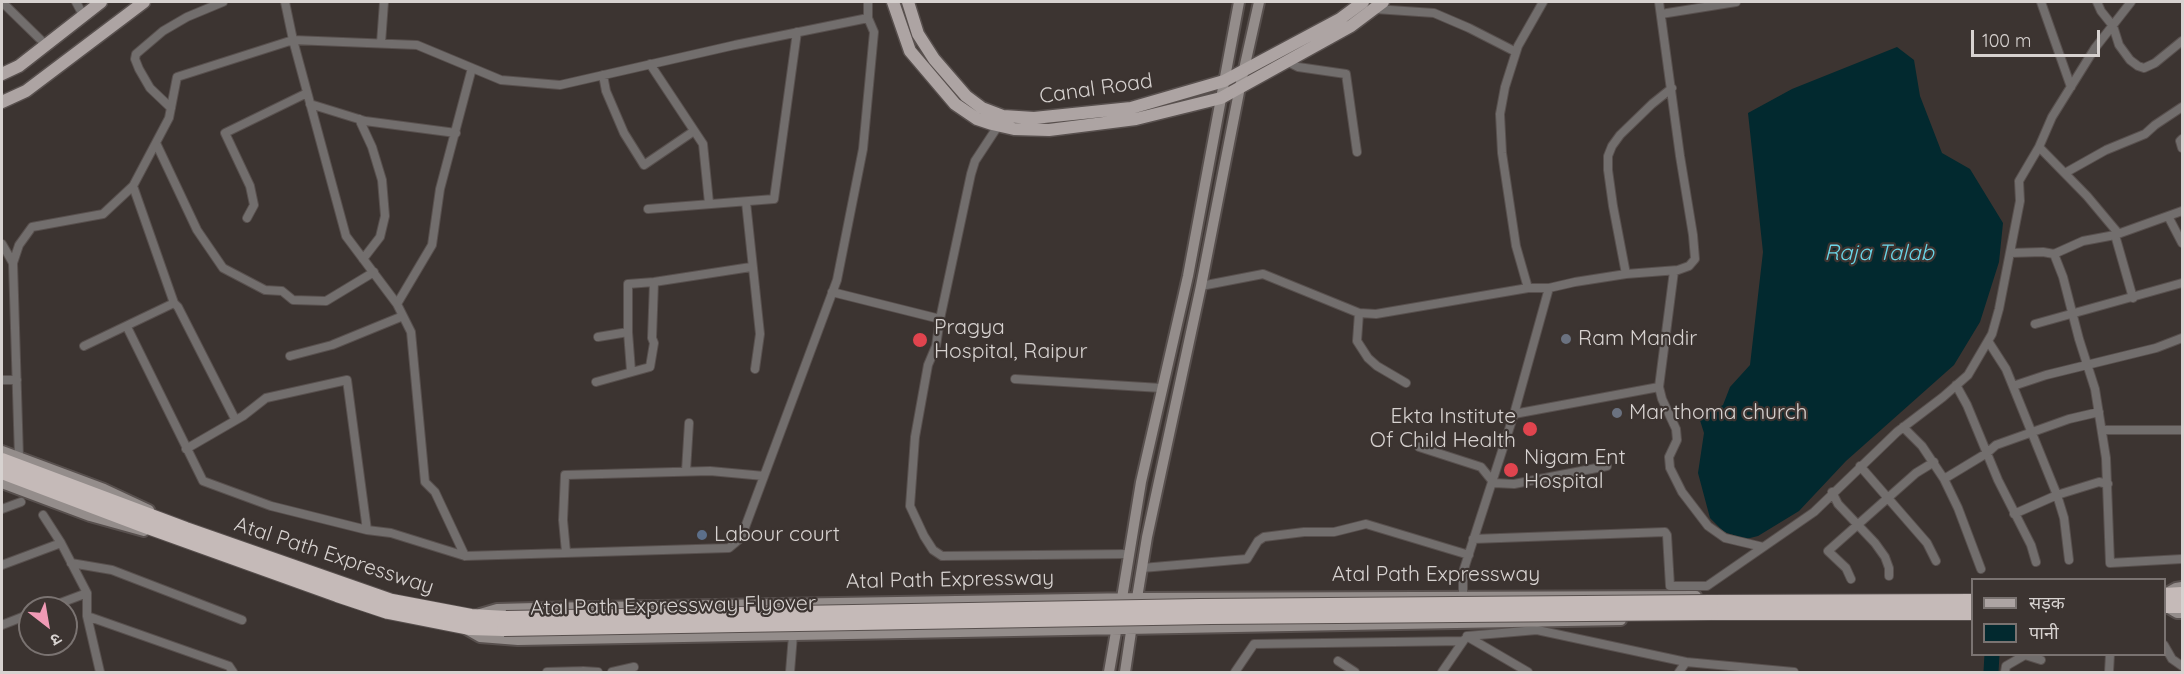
<!DOCTYPE html>
<html>
<head>
<meta charset="utf-8">
<style>
  body { margin:0 }
  #map { position:relative; width:2184px; height:674px; overflow:hidden; background:#3c3431; font-family:Quicksand,"Noto Sans Devanagari",sans-serif }
  canvas { display:block }
  .frame { position:absolute; inset:0; border:3px solid #d7d2d0; pointer-events:none }
  .legend { position:absolute; left:1971px; top:578px; width:195px; height:78px; box-sizing:border-box; background:#3c3431; border:2px solid #7a7371; margin:0; padding:8px 10px; list-style:none; font-size:18px; color:#d7d2d0 }
  .legend li { display:flex; align-items:center; gap:12px; height:30px }
  .legend b { width:30px; border:2px solid #7a7371 }
  .north { position:absolute; left:18px; top:596px; width:60px; height:60px; box-sizing:border-box; background:#3c3431; border:2px solid #7a7371; border-radius:50%; rotate:149deg; font-size:16px; font-weight:700; line-height:24px; text-align:center; color:#d7d2d0 }
  .north::after { content:''; display:block; margin:auto; width:21px; height:27px; background:#f09ab5; clip-path:polygon(50% 0,100% 100%,50% 72%,0 100%) }
  .scale { position:absolute; left:1971px; top:30px; width:129px; height:27px; box-sizing:border-box; border:3px solid #d7d2d0; border-top:0; padding-left:8px; font-size:18px; line-height:21px; white-space:nowrap; color:#d7d2d0; -webkit-text-stroke:4px #3c3431; paint-order:stroke }
</style>
</head>
<body>
<div id="map">
<canvas width="2184" height="674"></canvas>
<div class="frame"></div>
<ul class="legend">
<li><b style="height:8px;background:#ada4a3"></b>सड़क</li>
<li><b style="height:16px;background:#02292f"></b>पानी</li>
</ul>
<div class="north">उ</div>
<div class="scale">100 m</div>
</div>
<script>
const ctx = document.querySelector('canvas').getContext('2d');
ctx.lineJoin = 'round';
function fill(path, color) { ctx.fillStyle = color; ctx.fill(path, 'evenodd'); }
const shape = rows => new Path2D(rows.map(r => 'M' + r).join(''));
function strokePath(path, color, width, dash) { ctx.strokeStyle = color; ctx.lineWidth = width; ctx.lineCap = dash ? 'butt' : 'round'; ctx.setLineDash(dash || []); ctx.stroke(path); }
function label(font, color, halo, rows, align = 'center') {
  ctx.font = font + ' Quicksand,sans-serif'; ctx.lineWidth = 4.5; ctx.setLineDash([]); ctx.textBaseline = 'middle'; ctx.strokeStyle = halo; ctx.fillStyle = color; for (const [text, x, y, turn = 0] of rows) {
    ctx.save(); ctx.translate(x, y); ctx.rotate((+turn || 0) * Math.PI / 180); ctx.textAlign = isNaN(turn) ? turn : align; if (halo) ctx.strokeText(text, 0, 0); ctx.fillText(text, 0, 0); ctx.restore();
  }
}
fill(shape([
  [1897,47,1914,60,1920,96,1942,153,1970,169,2003,223,1999,262,1980,322,1954,365,1846,461,1799,511,1758,536,1746,539,1724,532,1710,518,1698,473,1704,433,1699,417,1723,405,1730,387,1750,365,1763,252,1748,113,1792,89]
]), '#02292f');
strokePath(shape([
  [1991,672,1992,654]
]), '#02292f', 15);
const street = shape([
  [2,2,46,45],
  [76,2,83,15],
  [285,2,293,40,346,236,397,304,411,332,425,482,435,492,465,556],
  [2041,2,2071,87],
  [2097,2,2101,11,2113,26,2119,45,2130,60,2138,66,2144,68,2155,63,2182,41],
  [1375,9,1434,13,1469,28,1516,52],
  [1661,14,1736,2],
  [381,43,384,2],
  [1288,62,1298,67,1346,74,1357,152],
  [650,64,703,144,709,203],
  [603,75,606,91,624,133,644,165,694,131],
  [310,104,365,121,456,133],
  [171,108,150,88,139,69,135,59,136,54,163,31,187,17,223,2],
  [359,119,372,147,382,180,385,216,380,237,363,259],
  [1000,123,975,161,971,174,940,319,936,346,928,365,915,437,910,506,924,536,933,550,942,556,1128,554],
  [2182,139,2180,141,2182,148],
  [156,143,197,230,223,268,265,290,282,291,293,300,326,301,374,272],
  [2039,147,2087,196,2118,233],
  [2065,173,2106,150,2145,134,2155,125,2182,107],
  [133,186,174,303,178,307,235,419],
  [746,202,760,334,755,369],
  [648,209,774,199,797,32],
  [247,218,254,205,250,186,225,133,307,93],
  [2169,218,2182,243],
  [2115,235,2133,298],
  [2,244,13,263],
  [2010,253,2043,252,2054,254,2083,241,2115,235,2182,211],
  [2054,254,2063,277,2079,339,2095,389,2106,458,2110,563,2182,559],
  [1674,271,1659,387,1662,399,1676,429,1677,440,1669,457,1670,468,1682,492,1708,526,1725,538,1763,547],
  [1626,274,1613,206,1608,170,1608,156,1612,146,1620,135,1652,104,1672,88],
  [1201,286,1263,274,1359,313,1376,314,1528,288,1549,288,1575,282,1626,274,1678,270,1689,266,1695,259,1693,235,1680,156,1659,2],
  [1528,288,1516,246,1502,153,1500,114,1505,87,1518,46,1543,2],
  [832,292,940,319],
  [397,304,432,245,440,189,472,68],
  [1359,313,1357,341,1368,358,1377,366,1406,383],
  [2035,324,2182,283],
  [127,327,203,481,271,506,367,530,391,533,465,556,729,548,741,538,837,280,863,149,874,32,868,18],
  [598,337,628,332],
  [1988,341,2006,369,2057,495,2064,518,2069,560],
  [84,346,174,303],
  [290,356,332,345,403,316],
  [631,371,628,332,628,284,654,282,751,267],
  [1015,379,1161,388],
  [2,380,17,380],
  [596,382,650,367,654,343,652,338,654,282],
  [1956,385,1967,405,1998,480,2031,545,2036,562],
  [2013,386,2046,375,2156,348,2182,338],
  [1514,414,1659,387],
  [1903,427,1922,446,1944,479,1958,508,1981,569],
  [2102,430,2182,430],
  [1419,447,1481,467,1494,483,1514,484,1607,466],
  [186,449,243,416,266,398,347,380,367,530],
  [19,457,13,263,19,245,32,227,103,214,133,186,169,118,177,77,293,40,417,45,501,80,560,85,735,45,868,18,868,2],
  [1860,466,1927,543,1936,561],
  [686,471,689,423],
  [1944,479,1987,453,1996,445,2069,419,2099,412],
  [1832,492,1838,504,1875,543,1885,557,1889,568,1889,576],
  [2,509,21,502],
  [2014,514,2057,495,2099,482,2108,484],
  [43,515,61,543,87,593,87,616,229,666,233,672],
  [1473,539,1665,532,1667,535,1670,586,1707,586,1814,512,1897,432,1943,397,1968,375,1992,334,1999,309,2020,201,2019,181,2039,147,2052,117,2095,48,2131,2],
  [566,552,563,520,565,475,710,471,764,476],
  [71,563,112,570,242,620],
  [2,565,61,543],
  [1142,568,1247,559,1258,541,1264,537,1304,532,1334,532,1366,524,1469,555],
  [1851,579,1846,568,1828,551,1916,473,1934,462],
  [1463,596,1463,572,1514,414,1549,288],
  [47,608,87,593],
  [87,616,100,672],
  [2,625,30,614],
  [1467,636,1537,630,1686,662],
  [1468,637,1528,672],
  [2164,645,2172,659,2182,666],
  [1338,661,1355,672],
  [583,671,598,672],
  [547,672,583,671,584,672],
  [612,672,634,667],
  [790,672,793,635],
  [1235,672,1254,644,1463,641],
  [1442,672,1464,640],
  [1679,672,1686,662,1794,672],
  [2005,672,2006,666,2025,655,2041,660],
  [2109,672,2110,654]
]);
const secondary = shape([
  [2,451,104,489,149,510],
  [2,483,90,516,144,531],
  [2165,594,2176,588,2182,587],
  [1121,604,1141,482,1188,276,1239,2],
  [1136,604,1147,537,1201,286,1240,87,1259,2],
  [2165,606,2177,613,2182,613],
  [480,614,497,609,536,608,1137,598,1696,596],
  [466,629,480,637,518,640,1621,620],
  [1109,672,1117,626],
  [1125,672,1132,625]
]);
const primary = shape([
  [893,2,910,51,955,104,977,119,992,124,1014,129,1049,130,1136,119,1221,98,1351,26,1383,2],
  [908,2,918,34,934,59,966,96,982,108,1003,116,1034,118,1131,108,1224,81,1340,19,1363,2],
  [2,74,19,66,101,2],
  [2,102,26,91,144,2]
]);
const highway = shape([
  [2,460,186,529,392,601,471,616,506,618],
  [2,472,142,525,337,595,388,612,469,628,504,629],
  [2164,595,2182,594],
  [1711,602,1972,601],
  [2164,606,2182,606],
  [1711,613,1972,613]
]);
strokePath(street, '#58504e', 10);
strokePath(secondary, '#58504e', 14);
strokePath(primary, '#58504e', 15);
strokePath(highway, '#58504e', 16);
strokePath(street, '#726e6d', 8);
strokePath(secondary, '#948d8b', 10);
strokePath(primary, '#ada4a3', 12);
strokePath(highway, '#c5bab8', 14);
const highwayBridge = shape([
  [506,618,1200,606,1711,602],
  [504,629,1211,617,1711,613]
]);
strokePath(highwayBridge, '#58504e', 16, []);
strokePath(highwayBridge, '#c5bab8', 14);
for (const [x, y, r, color] of [
  [1566,339,6,"#6b7280"],
  [920,340,8,"#e0444e"],
  [1617,413,6,"#6b7280"],
  [1530,429,8,"#e0444e"],
  [1511,470,8,"#e0444e"],
  [702,535,6,"#5c6f8a"]
]) { const dot = new Path2D(); dot.arc(x, y, r, 0, 2 * Math.PI); ctx.fillStyle = color; ctx.fill(dot); strokePath(dot, '#3c3431', 2); }
label('21px', '#d7d2d0', '#3c3431', [
  ["Canal Road",1096,89,-8],
  ["Atal Path Expressway",334,556,18],
  ["Atal Path Expressway",1436,575],
  ["Atal Path Expressway",950,580,-1],
  ["Atal Path Expressway Flyover",673,606,-1]
]);
label('21px', '#d7d2d0', '#3c3431', [
  ["Pragya",934,328],
  ["Hospital, Raipur",934,352],
  ["Ram Mandir",1578,339],
  ["Mar thoma church",1629,413],
  ["Ekta Institute",1516,417,"right"],
  ["Of Child Health",1516,441,"right"],
  ["Nigam Ent",1524,458],
  ["Hospital",1524,482],
  ["Labour court",714,535]
], 'left');
label('italic 22px', '#6ad5e7', '#3c3431', [
  ["Raja Talab",1879,253]
]);
</script>
</body>
</html>
